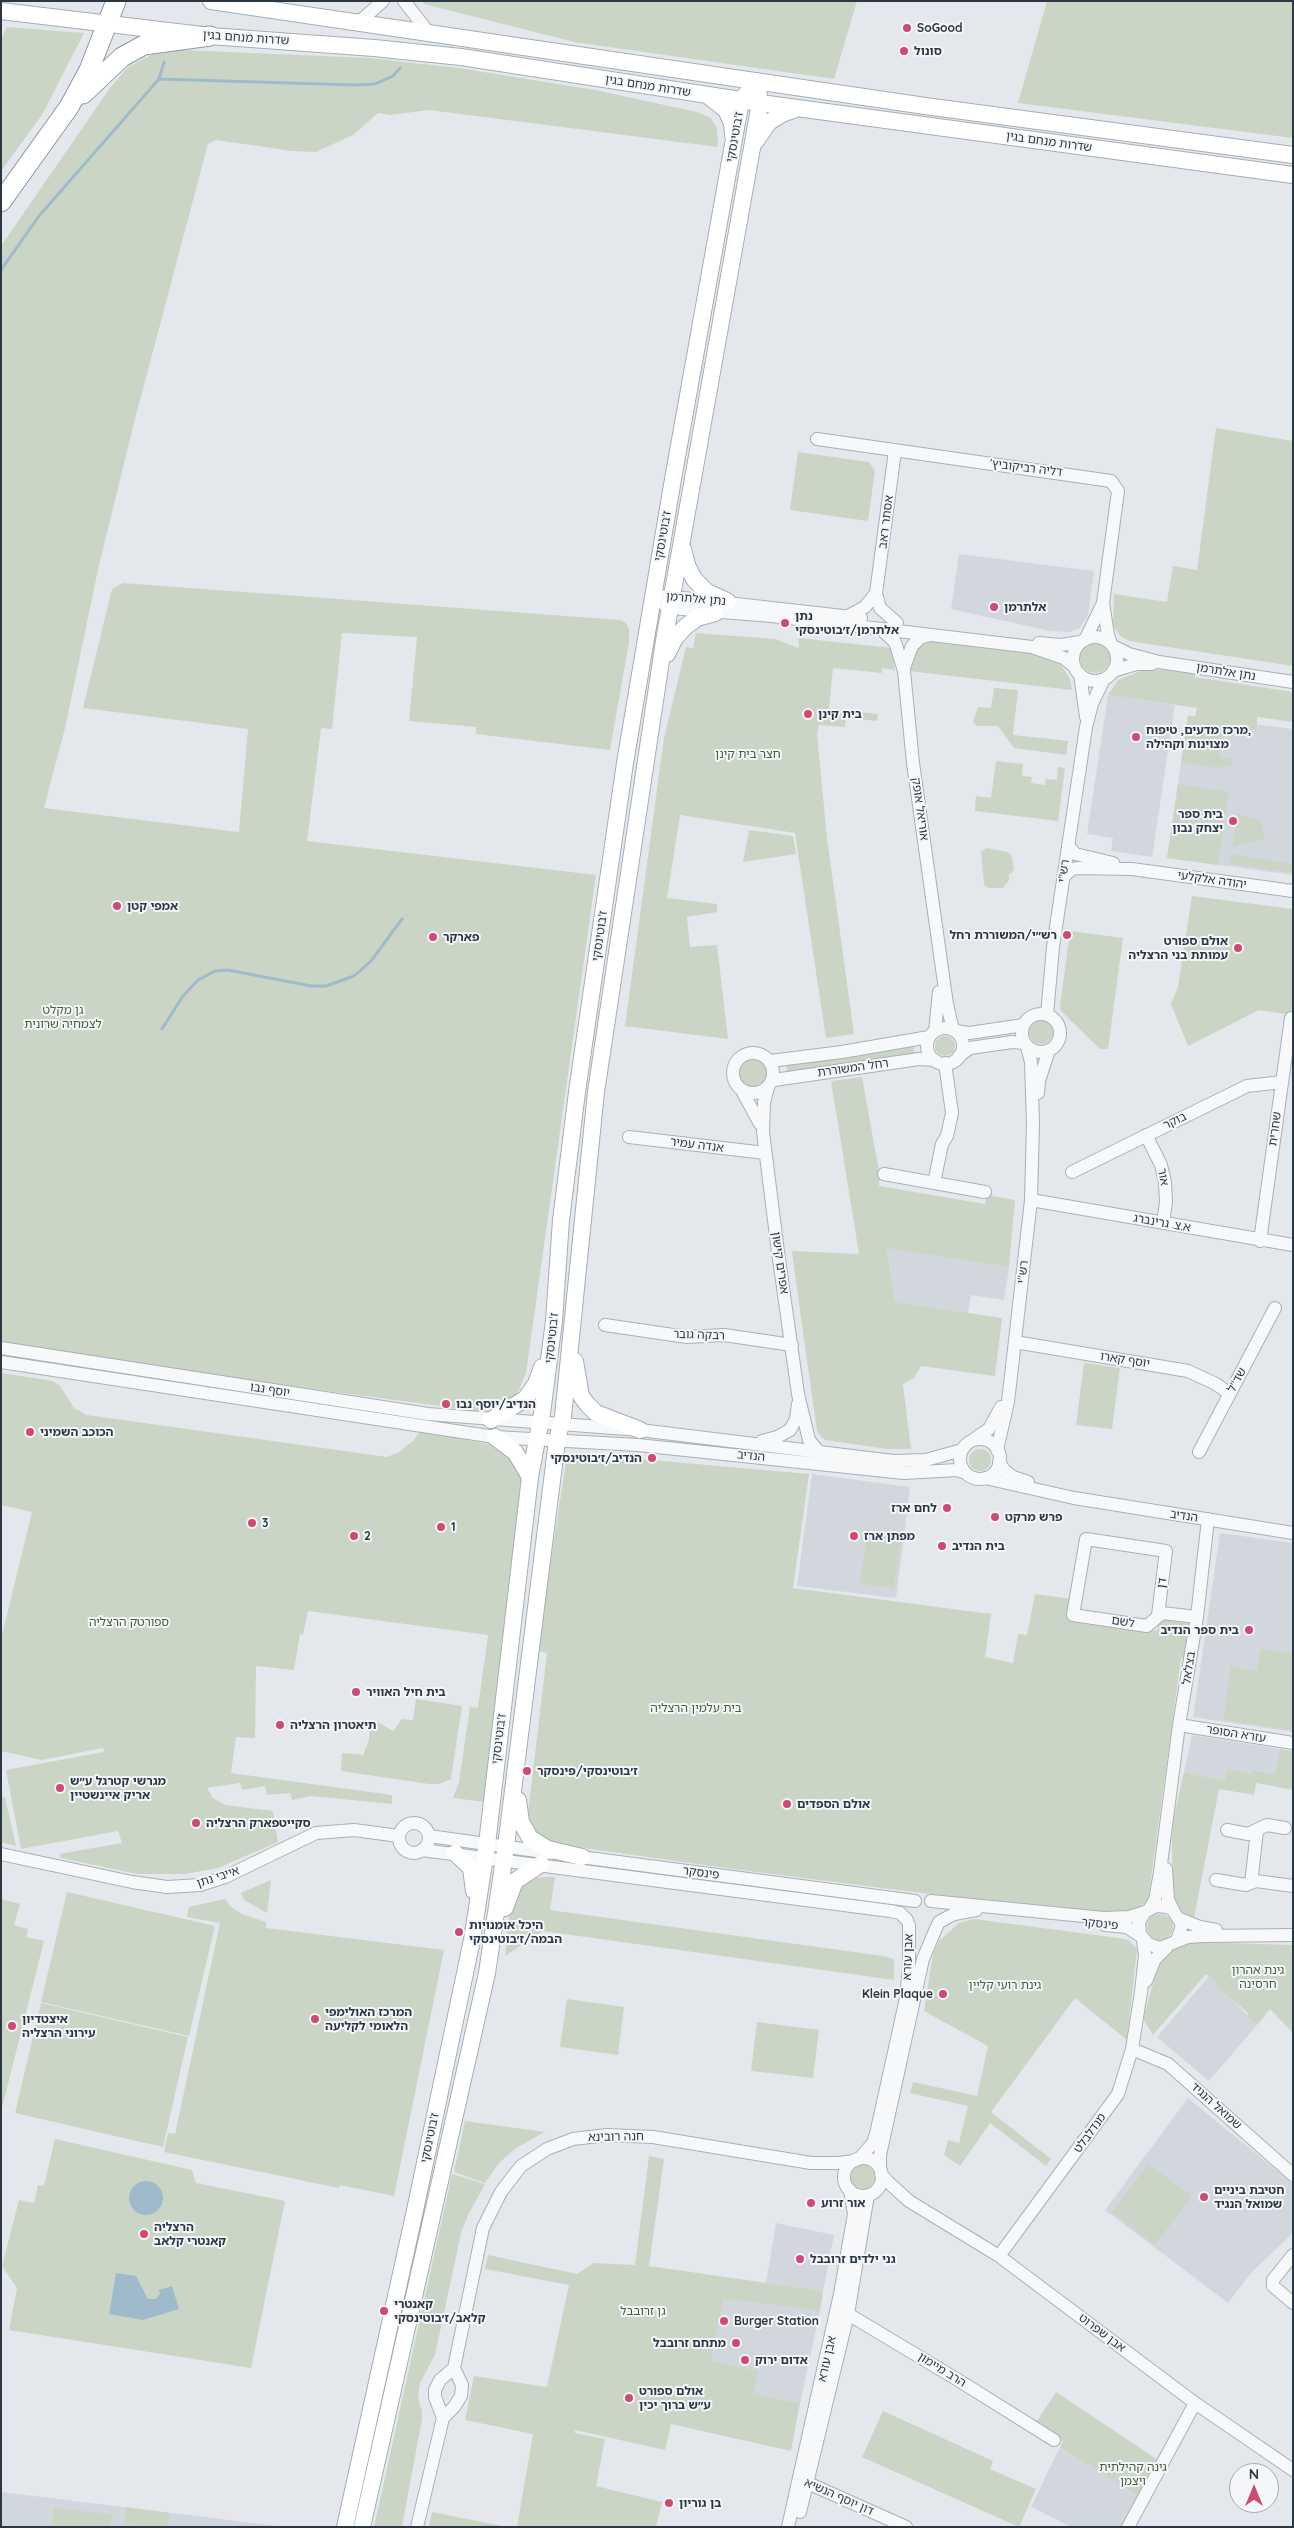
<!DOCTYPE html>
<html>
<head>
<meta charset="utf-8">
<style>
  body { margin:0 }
  #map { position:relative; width:1294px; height:2528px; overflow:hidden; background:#e4e8ec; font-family:Quicksand,sans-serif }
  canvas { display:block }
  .frame { position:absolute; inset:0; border:2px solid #2b3844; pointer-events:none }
  .north { position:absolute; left:1229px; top:2463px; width:50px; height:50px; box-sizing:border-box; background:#f4f6f9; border:1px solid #a4aab1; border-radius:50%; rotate:0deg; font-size:14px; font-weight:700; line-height:20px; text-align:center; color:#2b3844 }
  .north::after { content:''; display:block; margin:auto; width:18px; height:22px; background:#cf4a72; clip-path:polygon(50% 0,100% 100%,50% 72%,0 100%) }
</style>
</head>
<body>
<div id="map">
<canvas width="1294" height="2528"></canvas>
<div class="frame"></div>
<div class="north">N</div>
</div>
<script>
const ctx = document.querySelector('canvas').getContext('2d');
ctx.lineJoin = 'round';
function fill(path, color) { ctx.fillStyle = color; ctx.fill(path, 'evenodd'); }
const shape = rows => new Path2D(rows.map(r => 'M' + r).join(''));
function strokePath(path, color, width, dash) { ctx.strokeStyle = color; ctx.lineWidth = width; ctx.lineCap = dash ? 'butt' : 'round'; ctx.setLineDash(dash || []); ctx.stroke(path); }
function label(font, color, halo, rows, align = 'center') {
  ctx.font = font + ' Quicksand,"Noto Sans Hebrew",sans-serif'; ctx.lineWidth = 4; ctx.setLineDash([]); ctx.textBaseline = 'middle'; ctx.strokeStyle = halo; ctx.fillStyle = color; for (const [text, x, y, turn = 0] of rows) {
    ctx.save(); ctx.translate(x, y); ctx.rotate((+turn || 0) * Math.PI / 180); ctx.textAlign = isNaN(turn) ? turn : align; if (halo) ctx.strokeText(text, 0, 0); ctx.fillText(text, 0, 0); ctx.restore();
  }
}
fill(shape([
  [959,554,1094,571,1088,615,1080,628,1070,632,1050,631,951,609],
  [1108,695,1175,705,1152,857,1111,851,1113,838,1087,834],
  [1188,716,1293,729,1293,875,1167,858],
  [887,1247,1009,1267,1004,1300,971,1295,968,1313,895,1302],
  [812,1474,910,1487,896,1598,797,1586],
  [1220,1533,1293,1543,1293,1732,1193,1717],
  [1192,1735,1280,1749,1275,1774,1253,1770,1252,1774,1228,1770,1226,1781,1184,1772],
  [1209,1976,1257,2025,1209,2081,1157,2037],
  [1188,2098,1293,2184,1293,2233,1251,2273,1228,2303,1105,2210],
  [776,2223,834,2235,823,2291,766,2283],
  [724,2297,820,2311,800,2403,753,2394,711,2362],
  [1060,2447,1138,2496,1121,2527,1071,2527,1031,2507],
  [1,2492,286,2527,1,2527]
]), '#d2d7de');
fill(shape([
  [422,1,857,1,834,79,574,42,424,4],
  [1047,1,1293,1,1293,138,1018,103],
  [7,27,84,33,42,115,1,171,1,39],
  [182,50,369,58,459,68,595,90,697,112,711,118,717,128,718,147,429,110,390,115,378,113,353,135,316,152,292,151,216,140,208,144,135,419,99,565,65,728,44,808,239,832,248,729,83,708,112,589,123,583,620,620,626,623,629,629,629,642,610,750,476,734,476,727,409,721,417,637,342,633,332,729,321,728,307,841,596,875,526,1373,516,1396,484,1412,1,1347,1,246,110,88,128,67,157,52],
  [1216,428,1293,441,1293,666,1129,641,1120,636,1113,625,1114,594,1167,602,1173,566,1197,570],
  [798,452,869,462,875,471,868,521,790,510],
  [696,633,775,639,799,648,798,638,892,648,895,670,882,668,882,673,833,668,829,709,878,714,877,721,846,718,845,727,819,725,817,734,827,838,854,1034,826,1038,795,833,680,815,667,898,717,904,717,912,687,917,690,947,717,945,728,1039,625,1026,664,738,686,647,693,648],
  [931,639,937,640,939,643,1016,652,1017,649,1027,650,1059,662,1070,679,1072,690,909,671,910,659,921,643],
  '1080 658a15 15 0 1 1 30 0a15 15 0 1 1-30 0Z',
  [1146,669,1195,672,1195,677,1293,692,1293,722,1257,717,1257,729,1235,732,1216,740,1221,759,1232,758,1232,765,1216,768,1181,762,1188,716,1195,716,1197,708,1108,695,1118,680],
  [994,688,1018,690,1013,735,1068,741,1066,755,1014,748,998,726,977,726,973,722,978,707,991,708],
  [996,761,1023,764,1022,776,1032,777,1031,783,1045,785,1046,779,1057,780,1058,767,1065,768,1058,821,975,811,976,796,991,798],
  [1178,784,1229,792,1218,865,1167,858],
  [1237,813,1262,822,1265,839,1233,846],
  [749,830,793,836,796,854,743,862],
  [986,848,1008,852,1012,857,1014,869,1011,874,1009,873,1009,880,1003,888,989,888,984,885,981,852],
  [1231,854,1293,864,1293,873,1230,864],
  [1192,896,1293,909,1293,1015,1259,1010,1188,1046,1171,1004,1178,987],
  [1070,931,1123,938,1108,1049,1100,1049,1061,1011,1060,1006],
  '1029 1032a12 12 0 1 1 24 0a12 12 0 1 1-24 0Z',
  '935 1046a10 10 0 1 1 20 0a10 10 0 1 1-20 0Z',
  [913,1044,915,1055,788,1075,786,1064],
  '739 1074a14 14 0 1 1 28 0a14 14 0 1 1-28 0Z',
  [862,1077,880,1177,879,1186,985,1204,987,1195,1015,1200,1009,1267,887,1248,895,1302,1002,1318,995,1376,921,1366,914,1378,903,1384,911,1449,887,1449,825,1440,821,1437,817,1431,801,1318,792,1251,859,1254,831,1081],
  [1084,1363,1120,1368,1112,1429,1076,1425],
  [1,1373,53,1381,60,1386,74,1408,87,1415,387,1457,399,1452,413,1441,420,1431,499,1446,514,1459,525,1478,485,1802,453,1798,459,1782,470,1707,478,1708,488,1635,308,1611,303,1635,300,1634,294,1670,256,1666,255,1738,236,1737,231,1773,392,1795,392,1804,311,1796,292,1800,290,1793,267,1795,265,1786,242,1790,240,1783,207,1788,213,1798,225,1805,273,1811,278,1842,218,1868,185,1874,137,1874,61,1858,59,1854,122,1843,118,1831,21,1849,6,1770,104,1752,103,1748,42,1760,1,1751,1,1639,32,1512,1,1505],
  '969 1460a11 11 0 1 1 22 0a11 11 0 1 1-22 0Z',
  [572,1453,809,1474,793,1588,991,1614,985,1657,1013,1663,1018,1634,1027,1635,1035,1594,1071,1599,1068,1617,1157,1631,1159,1619,1192,1624,1188,1658,1181,1658,1148,1900,1136,1910,1109,1914,930,1894,733,1869,562,1845,536,1838,527,1822,547,1653,537,1651,566,1462],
  [867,1534,901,1538,894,1588,860,1584],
  [1260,1649,1293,1654,1293,1730,1223,1720,1231,1667,1257,1671],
  [416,1699,462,1706,451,1779,439,1784,429,1784,341,1771,342,1753,363,1755,369,1740,370,1728,376,1721,393,1731,402,1719,413,1720],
  [1280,1749,1293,1751,1293,1790,1256,1783,1254,1795,1219,1789,1194,1918,1177,1918,1173,1898,1172,1842,1173,1821,1184,1772,1225,1781,1228,1769,1252,1774,1253,1770,1275,1774],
  [1,1796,5,1797,16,1846,1,1842],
  [547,1877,555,1877,550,1910,883,1956,894,1959,894,1980,543,1931,505,1956,511,1899,518,1888,532,1878],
  [271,1880,267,1913,244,1900,241,1893],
  [67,1892,215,1926,189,2036,41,2002],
  [1,1899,20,1904,14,1925,28,1929,26,1937,44,1941,1,2112],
  [225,1899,231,1907,244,1915,266,1922,266,1928,444,1950,394,2196,340,2185,339,2188,164,2152,168,2133,175,2134,220,1923,187,1917,189,1907],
  '1147 1927a13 13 0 1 1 26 0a13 13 0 1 1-26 0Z',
  [974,1919,1118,1938,1128,1940,1137,1949,1127,2040,1075,1998,991,2112,1051,2159,1046,2166,990,2123,960,2166,944,2155,948,2140,959,2143,968,2106,910,2093,913,2082,977,2096,988,2046,924,2011,933,1954,939,1941,959,1923],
  [1195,1942,1293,1945,1293,2033,1270,2009,1257,2025,1247,2016,1249,2014,1214,1984,1216,1982,1206,1974,1153,2035,1143,2019,1158,1966,1166,1956,1181,1945],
  [567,1999,624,2007,618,2055,560,2047],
  [41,2003,188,2037,163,2147,15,2113],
  [757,2022,819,2030,813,2078,751,2071],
  [465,2121,545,2132,516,2148,499,2163,485,2183,454,2172],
  [55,2139,192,2170,196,2183,285,2201,251,2368,9,2330,17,2288,2,2266,19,2200,34,2203,38,2185,44,2186],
  [649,2156,664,2159,649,2266,823,2291,820,2311,724,2298,711,2361,758,2371,753,2394,800,2403,791,2451,671,2424,665,2450,575,2430,575,2433,605,2439,596,2486,662,2502,656,2527,517,2527,533,2434,465,2420,474,2376,547,2387,569,2285,485,2269,488,2255,577,2274,594,2263,635,2265],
  [1148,2164,1192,2196,1155,2245,1112,2212],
  '851 2177a12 12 0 1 1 24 0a12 12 0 1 1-24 0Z',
  [452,2174,485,2184,469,2213,461,2233,435,2355,420,2383,418,2399,422,2411,422,2419,402,2527,374,2527],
  [1056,2392,1158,2460,1138,2496,1060,2447,1063,2441,1035,2424],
  [883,2411,993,2461,990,2469,1036,2489,1019,2527,862,2457],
  [126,2507,170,2513,168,2527,131,2527,124,2522],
  [54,2508,112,2514,110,2527,52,2527],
  [432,2512,507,2527,429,2526]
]), '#cbd5c5');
fill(shape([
  '129 2198a17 17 0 1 1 34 0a17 17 0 1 1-34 0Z',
  [116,2273,136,2276,148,2299,156,2299,160,2294,159,2290,172,2286,179,2309,143,2320,109,2314]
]), '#9fbbcb');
strokePath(shape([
  [159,79,355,85,375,84,393,76,400,68],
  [1,270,39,216,159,79,164,62],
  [162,1029,183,996,198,980,215,971,228,970,311,986,326,986,354,976,371,961,402,919]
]), '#9fbbcb', 3);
const minor = shape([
  [404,1,429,33],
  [358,23,383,1],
  [817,439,1111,481,1118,491,1103,603,1108,635,1111,644],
  [895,451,876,593,880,608,897,623],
  [665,596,861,618],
  [653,597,670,608,772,616,1032,647,1064,658,1075,667],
  [848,616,865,607,876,593],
  [881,629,895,642,904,671,913,763,947,1004,953,1030],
  '1073 659a22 22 0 1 1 44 0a22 22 0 1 1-44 0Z',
  [1085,640,1103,603],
  [1039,643,1060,645,1081,642],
  [1113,646,1129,654,1159,662,1293,682],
  [904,668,912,646,920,638,929,635],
  [1113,671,1136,664,1152,664],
  [1080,674,1086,717],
  [1068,845,1075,854,1113,863],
  [1063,877,1072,869,1079,868,1132,869,1293,891],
  '1022 1033a19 19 0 1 1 38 0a19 19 0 1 1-38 0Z',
  [1047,1015,1053,947,1086,727,1092,704,1104,679],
  '927 1046a18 18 0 1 1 36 0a18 18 0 1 1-36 0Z',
  [935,1031,939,992],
  [956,1031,969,1033,1024,1025],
  '733 1073a20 20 0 1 1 40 0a20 20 0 1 1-40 0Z',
  [959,1056,970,1048,1012,1042,1024,1043],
  [770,1061,842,1052,929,1037],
  [771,1082,774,1080,919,1059,935,1060],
  [768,1087,764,1103,763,1132,778,1252,798,1394,809,1440,819,1452],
  [741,1089,760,1124],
  [1038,1093,1039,1081,1049,1050],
  [1146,1135,1161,1165,1165,1182,1166,1202,1163,1223],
  [629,1137,765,1153],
  [1072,1172,1247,1086,1282,1082],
  [884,1174,985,1192],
  [934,1183,942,1144,947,1136,952,1113,945,1063],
  [1031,1200,1293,1245],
  [1260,1241,1291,1018],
  [605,1325,687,1337,724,1335,792,1345],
  [1015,1342,1188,1371,1216,1384,1230,1394],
  [1,1348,428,1414,640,1430,893,1461,926,1460,962,1450],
  [1,1362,495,1437,638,1445,904,1473,957,1470,966,1473],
  '960 1459a20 20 0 1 1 40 0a20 20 0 1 1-40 0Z',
  [973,1440,989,1429,1001,1407],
  [762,1441,777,1437,790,1430,796,1419,798,1404],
  [997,1450,1008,1402,1031,1200,1033,1123,1031,1062,1027,1047],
  [1199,1452,1275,1308],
  [999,1462,1004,1470,1013,1477,1028,1482],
  [985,1478,1074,1498,1293,1533],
  [1158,1615,1166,1551,1086,1539,1073,1615,1147,1626,1162,1613,1197,1617],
  [1179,1725,1293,1743],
  '399 1838a15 15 0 1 1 30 0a15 15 0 1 1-30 0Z',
  [1227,1830,1248,1834,1267,1825,1285,1828],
  [429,1836,551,1853],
  [422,1850,890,1911,900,1913,907,1920],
  [1,1854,132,1882,167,1887,200,1885,225,1877,316,1833,354,1830,399,1836],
  [573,1856,915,1901],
  [1166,1869,1168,1900,1173,1910],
  [1216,1880,1246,1885,1256,1881,1293,1886],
  [1251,1883,1257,1831],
  [931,1901,1104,1918,1129,1917,1145,1912],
  [1150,1908,1155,1900,1160,1872,1179,1725,1197,1617,1208,1519],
  [1180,1919,1200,1927,1216,1930],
  [939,1922,954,1914,976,1910],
  [1105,1925,1127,1927,1142,1937],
  [1177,1941,1182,1925,1173,1910,1168,1907,1156,1906,1145,1912,1139,1922,1140,1934,1148,1944,1160,1948,1188,1937,1204,1936,1293,1935],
  [1146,1981,1155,1959,1167,1947],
  [1132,2049,1168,2064,1293,2175],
  '844 2177a19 19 0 1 1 38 0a19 19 0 1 1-38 0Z',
  [859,2159,873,2143,876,2134,906,1998,909,1968,909,1925],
  [880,2169,880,2155,923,1959,937,1926],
  [881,2174,888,2182,909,2201,999,2256,1195,2403,1293,2470],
  [1293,2255,1273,2280,1273,2286,1293,2303],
  [999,2256,1118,2094,1132,2049,1141,1992,1145,1955,1143,1940],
  [844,2307,848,2314,958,2380,1054,2440],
  [443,2418,435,2397,435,2390,440,2380,454,2368],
  [801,2480,906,2527],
  [800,2512,848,2314,868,2195],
  [417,2527,443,2418,454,2407,461,2396,462,2385,454,2368,483,2228,501,2192,521,2166,547,2149,573,2139,607,2135,653,2137,811,2163,839,2163,854,2161],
  [788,2527,840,2294,854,2214,850,2190],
  [1128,2527,1195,2403]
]);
const major = shape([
  [211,1,925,106,1293,155],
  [1,11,210,36,374,48,461,57,760,103,1293,175],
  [707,95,726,110,732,123,733,135],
  [756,141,769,122,782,114,796,109],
  [683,549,687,565,694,579,707,592,727,601],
  [667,654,675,638,685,627,697,618,715,613],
  [575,1361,581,1396,587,1404,596,1413,640,1430],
  [491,1420,525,1399,536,1384,542,1367],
  [495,1437,515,1452,530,1477],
  [518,1800,521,1822,530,1838,548,1849,582,1857],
  [455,1853,471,1868,474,1891],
  [505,1908,515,1881,541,1864],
  [345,2527,414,2215,472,1940,487,1844,530,1477,542,1413,554,1321,561,1220,577,1092,625,763,673,479,741,100,757,81],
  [362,2527,487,1973,506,1846,557,1441,563,1416,596,1092,664,641,760,103,757,81]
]);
const highway = shape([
  [83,94,122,57,144,45,210,36],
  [1,202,69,107,89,70,116,1]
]);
strokePath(minor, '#a9b0b6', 14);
strokePath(major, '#a3aeb7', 18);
strokePath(highway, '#8b98a2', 21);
strokePath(minor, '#f7f8fa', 12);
strokePath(major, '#fff', 16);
strokePath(highway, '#fff', 19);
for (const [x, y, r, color] of [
  [907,28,5,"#cf4a72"],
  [904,51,5,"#cf4a72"],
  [994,607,5,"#cf4a72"],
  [785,623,5,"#cf4a72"],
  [808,714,5,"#cf4a72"],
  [1136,737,5,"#cf4a72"],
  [1233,821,5,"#cf4a72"],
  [117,906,5,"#cf4a72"],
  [1067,935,5,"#cf4a72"],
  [433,937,5,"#cf4a72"],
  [1238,948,5,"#cf4a72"],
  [446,1404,5,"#cf4a72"],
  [30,1432,5,"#cf4a72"],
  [652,1458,5,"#cf4a72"],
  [947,1508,5,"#cf4a72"],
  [995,1517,5,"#cf4a72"],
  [252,1523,5,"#cf4a72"],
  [441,1527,5,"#cf4a72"],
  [354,1536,5,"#cf4a72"],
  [854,1536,5,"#cf4a72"],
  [942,1546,5,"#cf4a72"],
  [1249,1630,5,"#cf4a72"],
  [356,1692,5,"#cf4a72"],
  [280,1725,5,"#cf4a72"],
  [527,1771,5,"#cf4a72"],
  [60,1788,5,"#cf4a72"],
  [787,1804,5,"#cf4a72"],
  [196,1823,5,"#cf4a72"],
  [459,1932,5,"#cf4a72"],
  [943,1994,5,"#cf4a72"],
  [315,2019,5,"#cf4a72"],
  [12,2026,5,"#cf4a72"],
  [1204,2197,5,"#cf4a72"],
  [811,2203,5,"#cf4a72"],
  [144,2234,5,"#cf4a72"],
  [800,2259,5,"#cf4a72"],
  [384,2311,5,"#cf4a72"],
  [724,2321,5,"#cf4a72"],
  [736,2343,5,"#cf4a72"],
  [745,2360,5,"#cf4a72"],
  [629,2398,5,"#cf4a72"],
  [669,2503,5,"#cf4a72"]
]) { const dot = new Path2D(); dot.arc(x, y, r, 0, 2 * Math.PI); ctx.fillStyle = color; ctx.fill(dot); strokePath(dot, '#f4f6f9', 2); }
label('bold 12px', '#2b3844', '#f4f6f9', [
  ["SoGood",917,28],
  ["סונול",914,51],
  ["אלתרמן",1004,607],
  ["נתן",795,616],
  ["אלתרמן/ז׳בוטינסקי",795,630],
  ["בית קינן",818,714],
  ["מרכז מדעים, טיפוח,",1146,730],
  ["מצוינות וקהילה",1146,744],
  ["בית ספר",1223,814,"right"],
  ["יצחק נבון",1223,828,"right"],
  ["אמפי קטן",127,906],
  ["רש״י/המשוררת רחל",1057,935,"right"],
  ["פארקר",443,937],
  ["אולם ספורט",1228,941,"right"],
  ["עמותת בני הרצליה",1228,955,"right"],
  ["הנדיב/יוסף נבו",456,1404],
  ["הכוכב השמיני",40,1432],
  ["הנדיב/ז׳בוטינסקי",642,1458,"right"],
  ["לחם ארז",937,1508,"right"],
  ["פרש מרקט",1005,1517],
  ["3",262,1523],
  ["1",451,1527],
  ["2",364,1536],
  ["מפתן ארז",864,1536],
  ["בית הנדיב",952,1546],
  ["בית ספר הנדיב",1239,1630,"right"],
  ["בית חיל האוויר",366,1692],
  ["תיאטרון הרצליה",290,1725],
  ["ז׳בוטינסקי/פינסקר",537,1771],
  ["מגרשי קטרגל ע״ש",70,1781],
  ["אריק איינשטיין",70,1795],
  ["אולם הספדים",797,1804],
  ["סקייטפארק הרצליה",206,1823],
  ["היכל אומנויות",469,1925],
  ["הבמה/ז׳בוטינסקי",469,1939],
  ["Klein Plaque",933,1994,"right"],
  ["המרכז האולימפי",325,2012],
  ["הלאומי לקליעה",325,2026],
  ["איצטדיון",22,2019],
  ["עירוני הרצליה",22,2033],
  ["חטיבת ביניים",1214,2190],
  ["שמואל הנגיד",1214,2204],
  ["אור זרוע",821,2203],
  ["הרצליה",154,2227],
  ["קאנטרי קלאב",154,2241],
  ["גני ילדים זרובבל",810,2259],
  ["קאנטרי",394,2304],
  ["קלאב/ז׳בוטינסקי",394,2318],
  ["Burger Station",734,2321],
  ["מתחם זרובבל",726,2343,"right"],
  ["אדום ירוק",755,2360],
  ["אולם ספורט",639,2391],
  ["ע״ש ברוך יכין",639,2405],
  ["בן גוריון",679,2503]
], 'left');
label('12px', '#2b3844', '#f4f6f9', [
  ["שדרות מנחם בגין",246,38,4],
  ["שדרות מנחם בגין",648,86,9],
  ["ז'בוטינסקי",735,137,-80],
  ["שדרות מנחם בגין",1049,142,8],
  ["'דליה רביקוביץ",1026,468,7],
  ["אסתר ראב",886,522,-83],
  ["ז'בוטינסקי",663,536,-80],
  ["נתן אלתרמן",696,599,5],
  ["נתן אלתרמן",1226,672,9],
  ["אוריאל אופק",920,809,82],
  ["רש\"י",1064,871,-82],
  ["יהודה אלקלעי",1212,880,8],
  ["ז'בוטינסקי",600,936,-82],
  ["רחל המשוררת",853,1068,-8],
  ["בוקר",1175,1121,-26],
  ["שחרית",1275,1129,-82],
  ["אנדה עמיר",697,1145,7],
  ["אור",1163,1177,80],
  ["א.צ. גרינברג",1162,1223,10],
  ["אפרים קישון",780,1263,82],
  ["רש\"י",1023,1272,-84],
  ["רבקה גובר",699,1335,2],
  ["ז'בוטינסקי",552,1338,-84],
  ["יוסף קארו",1125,1360,9],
  ["שד\"ל",1237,1380,-62],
  ["יוסף נבו",270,1390,9],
  ["הנדיב",751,1456,5],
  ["הנדיב",1184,1516,8],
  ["דן",1162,1583,-82],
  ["לשם",1123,1622,9],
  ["בצלאל",1189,1668,-81],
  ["עזרא הסופר",1236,1734,9],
  ["ז'בוטינסקי",499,1739,-83],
  ["פינסקר",701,1873,7],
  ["אייבי נתן",218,1877,-18],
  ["פינסקר",1100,1924,6],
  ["אבן עזרא",908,1957,-88],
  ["שמואל הנגיד",1216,2106,42],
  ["מנדלבלט",1090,2133,-54],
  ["חנה רובינא",616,2137,-1],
  ["ז'בוטינסקי",430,2138,-78],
  ["אבן שפרוט",1102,2333,37],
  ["אבן עזרא",827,2359,-77],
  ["הרב מיימון",942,2370,32],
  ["דון יוסף הנשיא",839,2497,24]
]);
label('12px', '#466038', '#f4f6f9', [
  ["חצר בית קינן",748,754],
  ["גן מקלט",63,1010],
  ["לצמחיה שרונית",63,1024],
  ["ספורטק הרצליה",129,1622],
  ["בית עלמין הרצליה",696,1708],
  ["גינת אהרון",1258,1970],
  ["חרסינה",1258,1984],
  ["גינת רועי קליין",1005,1985],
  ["גן זרובבל",643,2311],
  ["גינה קהילתית",1133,2467],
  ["ויצמן",1133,2481]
]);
</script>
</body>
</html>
